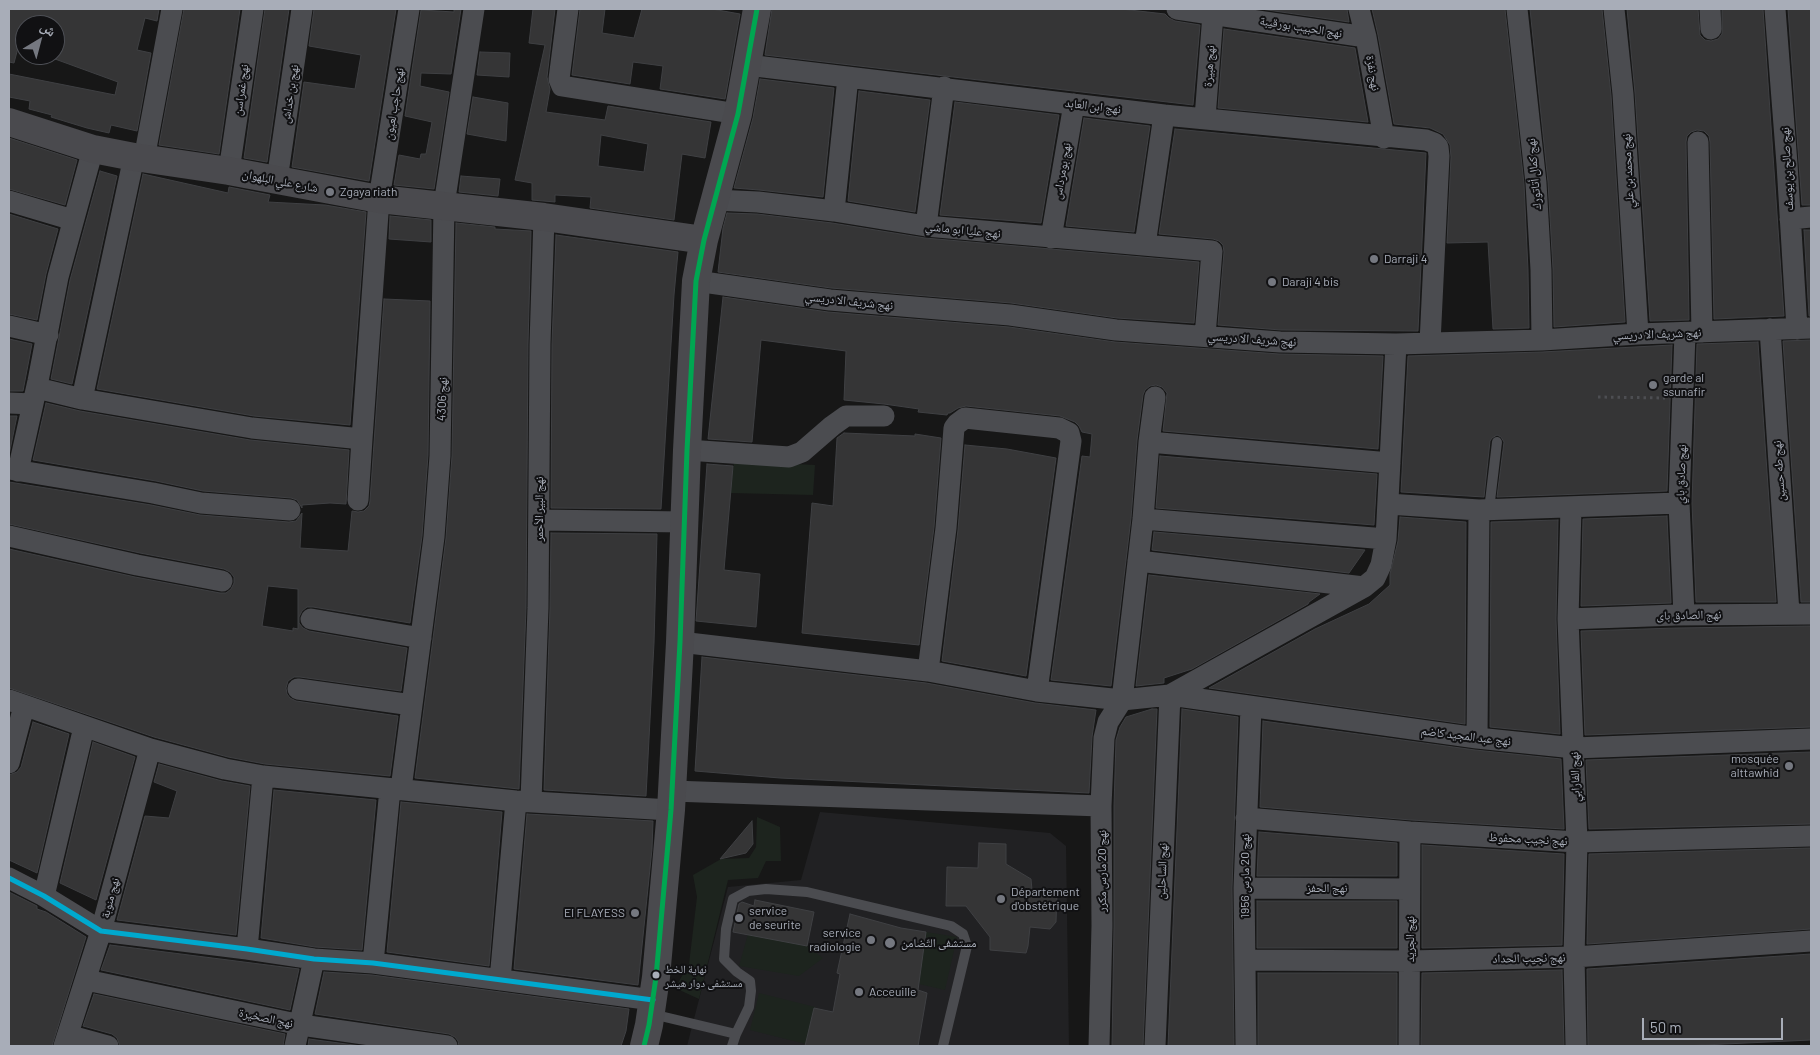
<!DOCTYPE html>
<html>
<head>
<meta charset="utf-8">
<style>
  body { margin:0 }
  #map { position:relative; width:1820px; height:1055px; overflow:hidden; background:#171717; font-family:Barlow,"Noto Naskh Arabic",sans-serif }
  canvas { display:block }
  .frame { position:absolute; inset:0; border:10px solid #a8adb8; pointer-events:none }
  .north { position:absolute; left:15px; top:15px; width:50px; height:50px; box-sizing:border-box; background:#111113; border:1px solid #4d4f55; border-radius:50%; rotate:37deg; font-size:14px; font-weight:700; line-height:20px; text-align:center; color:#a8adb8 }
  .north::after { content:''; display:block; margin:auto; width:18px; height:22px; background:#757880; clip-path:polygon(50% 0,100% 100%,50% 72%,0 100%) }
  .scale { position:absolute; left:1642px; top:1018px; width:141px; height:22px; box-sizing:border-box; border:2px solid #a8adb8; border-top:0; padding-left:6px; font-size:15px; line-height:18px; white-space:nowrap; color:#a8adb8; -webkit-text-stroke:4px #111113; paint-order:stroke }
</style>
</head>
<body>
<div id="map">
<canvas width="1820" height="1055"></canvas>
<div class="frame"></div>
<div class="north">ش</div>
<div class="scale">50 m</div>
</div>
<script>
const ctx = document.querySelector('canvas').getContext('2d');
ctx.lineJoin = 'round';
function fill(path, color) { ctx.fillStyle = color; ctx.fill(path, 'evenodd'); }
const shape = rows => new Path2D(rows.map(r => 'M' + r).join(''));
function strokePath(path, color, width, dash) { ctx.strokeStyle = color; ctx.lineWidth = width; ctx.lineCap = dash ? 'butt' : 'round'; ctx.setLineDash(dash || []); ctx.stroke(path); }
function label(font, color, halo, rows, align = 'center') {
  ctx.font = font + ' Barlow,"Noto Naskh Arabic",sans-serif'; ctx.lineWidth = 4; ctx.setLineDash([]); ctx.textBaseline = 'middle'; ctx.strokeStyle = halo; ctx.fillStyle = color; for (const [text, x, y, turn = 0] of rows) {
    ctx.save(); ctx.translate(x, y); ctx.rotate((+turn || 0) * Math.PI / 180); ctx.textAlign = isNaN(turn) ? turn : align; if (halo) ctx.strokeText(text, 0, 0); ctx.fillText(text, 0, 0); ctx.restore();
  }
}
fill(shape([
  [820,812,1050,833,1066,846,1069,1046,687,1046,728,887,801,880]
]), '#212123');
fill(shape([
  [734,461,815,465,813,495,730,493],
  [757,817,780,827,781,861,766,861,758,878,728,880,699,999,675,988,689,964,697,897,693,875,721,859,749,858,756,847],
  [926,932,957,937,945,990,919,984],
  [748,934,807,946,823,958,799,976,739,966],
  [759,993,815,1007,806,1044,750,1030]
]), '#1d241e');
const building = shape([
  [9,9,159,9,157,21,145,18,137,50,151,53,137,131,111,125,109,133,87,128,51,117,52,115,29,109,30,101,9,97,9,74,115,95,118,82,55,59,55,25,24,25,14,63,9,62,9,9],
  [184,9,240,9,219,154,159,145,184,9],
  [265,9,289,9,267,162,244,158,265,9],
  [314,9,396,9,369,181,292,167,304,82,355,89,361,55,309,46,314,9],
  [454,9,461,9,451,74,421,73,420,86,449,92,434,189,394,185,399,155,420,159,421,154,426,154,432,122,405,116,421,10,454,12,454,9],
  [533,9,555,9,547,77,550,89,546,112,605,120,608,106,711,122,705,158,682,154,674,220,590,208,591,197,555,195,555,202,532,200,532,183,515,180,545,45,529,43,533,9],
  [601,135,648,144,644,172,598,166,601,135],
  [580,9,605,9,602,33,634,38,642,9,712,9,740,14,725,99,660,89,663,66,633,62,630,84,572,75,580,9],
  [772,9,1121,9,1165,14,1169,18,1175,21,1200,25,1193,105,765,55,772,9],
  [1261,9,1347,9,1349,22,1261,9],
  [1372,9,1505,9,1524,184,1528,270,1529,328,1493,329,1488,242,1447,243,1451,157,1450,145,1443,134,1430,128,1394,124,1378,35,1372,9],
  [1530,9,1602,9,1611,95,1625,322,1554,327,1553,269,1548,182,1530,9],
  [1627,9,1698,9,1700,35,1705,40,1711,41,1718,39,1722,34,1722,9,1763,9,1784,316,1714,319,1710,142,1709,136,1704,131,1697,130,1691,132,1687,136,1686,142,1689,320,1650,321,1635,93,1627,9],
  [1788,9,1811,9,1811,205,1802,205,1788,9],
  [1224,29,1355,48,1368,122,1218,108,1224,29],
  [480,52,510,53,509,77,477,75,480,52],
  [760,79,834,88,823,197,759,190,734,188,753,118,760,79],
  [859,91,930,100,915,212,848,201,859,91],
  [473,97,508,103,506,141,467,134,473,97],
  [955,102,1059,115,1041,223,940,215,955,102],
  [1084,118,1150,126,1134,232,1066,226,1084,118],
  [1175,129,1426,153,1418,331,1281,330,1218,325,1224,252,1223,245,1219,241,1213,239,1159,234,1175,129],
  [9,138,77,160,65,205,9,189,9,138],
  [100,171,117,176,72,384,51,379,70,280,100,171],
  [143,174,228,193,229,187,270,195,268,202,325,205,366,212,350,425,254,416,97,389,143,174],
  [461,176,500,179,498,196,459,192,461,176],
  [727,213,757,214,832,223,925,238,1199,262,1194,323,1117,318,1011,303,831,288,718,272,723,228,727,213],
  [9,214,58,229,46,274,37,320,9,314,9,214],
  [390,216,431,220,431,242,389,239,390,216],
  [456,223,495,227,495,229,531,231,528,344,526,608,519,789,415,778,446,538,452,456,456,223],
  [1804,230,1811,230,1811,316,1809,316,1804,230],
  [556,235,678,252,674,295,661,509,551,508,552,344,556,235],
  [723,297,828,312,1009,327,1115,342,1279,354,1383,356,1378,449,1163,431,1167,393,1162,387,1156,385,1150,386,1145,390,1143,395,1137,440,1131,518,1111,686,1051,680,1082,456,1090,457,1092,434,1082,432,1079,426,1075,422,1060,416,966,406,958,408,950,413,948,413,947,415,918,412,919,409,884,404,844,400,846,351,761,340,752,442,708,439,723,297],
  [384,299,430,301,428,455,422,536,410,623,313,607,307,607,302,611,299,617,299,623,303,628,309,631,407,648,401,691,300,677,294,677,288,681,286,688,287,694,290,698,296,701,398,716,390,776,265,764,228,757,154,737,9,688,9,549,135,577,220,593,226,593,231,589,234,583,234,577,230,572,224,569,140,553,9,524,9,482,151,505,200,515,289,522,296,521,302,513,300,548,348,551,352,511,358,512,364,511,369,506,370,501,384,299],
  [268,586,298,589,298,629,293,628,293,631,262,626,268,586],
  [9,339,32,344,23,391,9,391,9,339],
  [1811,340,1811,602,1801,602,1783,341,1811,340],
  [1758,342,1776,602,1696,602,1692,503,1697,344,1758,342],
  [1672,345,1667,491,1497,497,1504,442,1501,437,1497,435,1492,438,1490,441,1484,497,1401,492,1408,356,1542,352,1672,345],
  [46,403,80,411,250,440,349,450,346,504,330,503,302,505,302,508,297,500,291,498,203,491,156,481,33,460,46,403],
  [9,416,17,416,9,455,9,416],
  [844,433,915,436,915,434,941,438,934,527,919,645,802,633,812,503,833,506,837,438,844,433],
  [965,445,1007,449,1056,458,1026,676,942,661,958,530,965,445],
  [1160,456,1377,474,1374,525,1156,508,1160,456],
  [707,464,733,466,724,570,760,574,756,627,696,621,707,464],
  [1667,516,1671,603,1581,606,1583,519,1667,516],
  [1400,517,1466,522,1465,724,1209,688,1315,629,1369,604,1390,585,1390,574,1398,541,1400,517],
  [1558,520,1556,619,1560,734,1490,727,1491,522,1558,520],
  [1154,532,1365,550,1349,573,1152,550,1154,532],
  [551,533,657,534,654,643,646,796,544,790,550,608,551,533],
  [1149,575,1320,594,1309,602,1308,604,1192,669,1164,678,1164,683,1136,686,1149,575],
  [1811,626,1811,727,1585,735,1581,631,1676,628,1811,626],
  [702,657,926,683,1035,703,1096,710,1092,737,1089,793,780,778,695,771,702,657],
  [1152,709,1157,709,1143,1046,1112,1046,1114,926,1114,806,1116,740,1120,727,1126,717,1152,709],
  [1182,709,1238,717,1232,888,1234,1046,1168,1046,1182,709],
  [1263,721,1475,750,1561,759,1564,829,1411,820,1260,807,1263,721],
  [33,722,69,734,37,873,9,860,9,775,17,772,21,767,33,722],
  [93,742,135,757,96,900,60,883,93,742],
  [1811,752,1811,824,1589,829,1586,760,1811,752],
  [159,764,222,781,250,786,236,935,117,920,145,816,169,818,177,791,154,782,159,764],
  [274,790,376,800,362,950,315,947,261,938,274,790],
  [401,802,502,812,489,966,387,952,401,802],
  [527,814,653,821,652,849,638,985,514,969,527,814],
  [752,821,753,844,746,853,720,859,752,821],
  [1259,832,1397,843,1397,876,1257,876,1259,832],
  [979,843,1006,844,1006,864,1031,879,1032,890,1057,893,1056,922,1050,929,1030,927,1028,946,1026,953,990,950,990,937,966,906,946,906,947,867,978,868,979,843],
  [1422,845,1564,854,1562,945,1422,948,1422,845],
  [1811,848,1811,929,1587,944,1589,854,1811,848],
  [9,892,37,906,37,909,46,912,86,937,52,1046,9,1046,9,892],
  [755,900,814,912,807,946,733,932,739,904,742,902,754,906,755,900],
  [1257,901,1397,901,1397,948,1257,948,1257,901],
  [850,914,901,928,926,932,918,990,927,993,918,1046,805,1046,814,1008,833,1012,840,974,837,973,850,914],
  [110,945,299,969,290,1010,101,970,110,945],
  [1811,954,1811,1040,1682,1046,1588,1046,1587,969,1811,954],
  [1562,970,1564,1046,1421,1046,1422,973,1562,970],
  [324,972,372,975,629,1009,626,1031,621,1046,459,1046,458,1041,455,1037,449,1034,315,1014,324,972],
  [1258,973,1397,973,1397,1046,1258,1046,1258,973],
  [94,994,285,1034,283,1046,120,1046,117,1038,112,1034,83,1026,94,994],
  [309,1039,361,1046,308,1046,309,1039]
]);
fill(building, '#353536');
strokePath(building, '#3f4043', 1);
strokePath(shape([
  [1598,397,1665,398]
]), '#4d4e52', 3, [2.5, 4]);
strokePath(shape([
  [1489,510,1497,442],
  [652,1014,736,1034],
  [732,1046,736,1034,749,1007,751,991,750,981,737,972,724,959,726,929,733,899,748,891,766,889,807,892,951,926,963,934,967,946,943,1046]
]), '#4b4c50', 10);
strokePath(shape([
  [568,9,559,79,562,86,738,114],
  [1177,9,1366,37],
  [1359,9,1366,37,1384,138],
  [1517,9,1536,183,1541,270,1542,340],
  [1614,9,1623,94,1638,334],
  [1710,9,1711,29],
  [1775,9,1787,164,1797,329],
  [747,65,1164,115,1426,140,1434,143,1438,147,1439,156,1430,343],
  [1205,118,1213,14],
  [1698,142,1702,332],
  [144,159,172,9],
  [229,171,253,9],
  [277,180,302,9],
  [714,200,758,202,834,211,926,226,1212,251,1205,336],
  [9,201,73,220],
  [834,211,848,77],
  [1790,219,1811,217],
  [926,226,944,87],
  [1051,238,1074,104],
  [1145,245,1164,115],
  [696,281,830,300,1010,315,1116,330,1280,342,1396,344,1542,340,1638,334,1811,328],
  [9,326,48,335],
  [1770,329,1789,613],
  [37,388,82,399,252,428,362,439,379,199,409,9],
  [82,399,134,157],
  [9,403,33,404],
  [1149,442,1390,463],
  [687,450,789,457,802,452,832,426,846,416,884,416],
  [9,469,153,493,201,503,290,510],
  [18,471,38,381,58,277,93,149],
  [358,500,362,439],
  [1388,504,1479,510,1679,503],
  [1571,507,1568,619,1577,842,1574,957,1576,1046],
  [1143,519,1386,539],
  [539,520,685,522],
  [9,536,137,565,222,581],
  [1138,561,1364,587],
  [1684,615,1679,503,1685,333],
  [311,619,421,638],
  [1568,619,1676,615,1811,614],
  [680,642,928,671,1037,691,1122,700,1170,695,1477,738,1574,748,1811,739],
  [928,671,946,528,954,428,957,424,965,418,1059,428,1069,433,1071,441,1037,691],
  [298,689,412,705],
  [9,700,150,749,225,769,263,776,516,801,671,810],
  [1477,738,1479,510],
  [9,763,24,706],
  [401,789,434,537,440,456,444,205,474,9],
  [672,791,1101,806],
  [531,801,538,608,540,344,544,217],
  [1246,818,1410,832,1577,842,1811,836],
  [9,878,44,896,101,931,247,949,314,959,373,963,653,1000],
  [1244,888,1409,889],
  [44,896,84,727],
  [247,949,263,776],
  [1246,960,1410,961,1574,957,1811,941],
  [373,963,390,789],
  [86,980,301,1025,447,1046],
  [500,980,516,801],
  [68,1035,108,1046],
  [64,1046,101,931,150,749],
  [295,1046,314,959],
  [1099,1046,1102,926,1101,806,1104,738,1108,722,1122,700,1143,519,1149,442,1155,397],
  [1155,1046,1170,695,1364,587,1375,578,1381,565,1386,539,1396,344],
  [1246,1046,1244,888,1251,707],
  [1409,1046,1410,832]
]), '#4b4c50', 21);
strokePath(shape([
  [9,122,93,149,134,157,229,171,379,199,544,217,704,240],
  [644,1046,649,1025,656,977,671,810,680,642,687,450,696,281,704,240,738,114,757,9]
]), '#4a4a4e', 28);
strokePath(shape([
  [9,878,44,896,101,931,247,949,314,959,373,963,653,1000]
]), '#00a9ce', 5);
strokePath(shape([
  [644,1046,649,1025,656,977,671,810,680,642,687,450,696,281,704,240,738,114,757,9]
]), '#00a651', 5);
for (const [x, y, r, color] of [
  [330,192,5,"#757880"],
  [1374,259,5,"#757880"],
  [1272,282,5,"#757880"],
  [1653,385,5,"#757880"],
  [1789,766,5,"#757880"],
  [1001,899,5,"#757880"],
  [635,913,5,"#757880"],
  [739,918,5,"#757880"],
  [871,940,5,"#757880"],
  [890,943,6,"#757880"],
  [656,975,4.5,"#a8adb8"],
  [859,992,5,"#757880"]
]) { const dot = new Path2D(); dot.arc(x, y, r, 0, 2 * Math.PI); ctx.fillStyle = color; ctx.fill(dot); strokePath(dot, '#111113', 2); }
label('11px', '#a8adb8', '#111113', [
  ["نهاية الخط",665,969],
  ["مستشفى دوار هيشر",665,983]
], 'left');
label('12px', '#a8adb8', '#111113', [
  ["نهج الحبيب بورقيبة",1301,27,9],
  ["نهج هبيرة",1209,66,-86],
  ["نهج نفزة",1373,73,80],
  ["نهج غمراسن",241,90,-82],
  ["نهج بن خداش",290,94,-81],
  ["نهج حاجب لعيون",394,104,-81],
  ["نهج ابن العابد",1093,106,7],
  ["نهج صالح بن يوسف",1787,169,-93],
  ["نهج بومرداس",1062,171,-80],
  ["نهج محمد بن علي",1628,171,-93],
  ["نهج كمال أتاتورك",1534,174,-95],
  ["شارع علي البلهوان",280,181,11],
  ["نهج عليا ابو ماشي",963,230,6],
  ["نهج شريف الا دريسي",849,301,6],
  ["نهج شريف الا دريسي",1657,334,-2],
  ["نهج شريف الا دريسي",1252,339,4],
  ["نهج 4306",442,399,-88],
  ["نهج طه حسين",1779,471,-94],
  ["نهج صادق باي",1681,474,-88],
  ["نهج البير الأحمر",539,509,-90],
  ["نهج الصادق باى",1689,615,-1],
  ["نهج عبد المجيد كاضم",1466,736,7],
  ["نهج الفارابي",1575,777,-92],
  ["نهج نجيب محفوظ",1528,839,3],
  ["نهج 20 مارس مكرر",1102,871,-90],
  ["نهج الساحلين",1162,871,-88],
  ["نهج 20 مارس 1956",1245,876,-90],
  ["نهج الحفز",1327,888],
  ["نهج منوبة",110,898,-75],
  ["نهج الجريد",1410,939,-90],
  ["نهج نجيب الحداد",1529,958,-1],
  ["نهج الصخيرة",266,1018,12]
]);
label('12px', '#a8adb8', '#111113', [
  ["Zgaya riath",340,192],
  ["Darraji 4",1384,259],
  ["Daraji 4 bis",1282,282],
  ["garde al",1663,378],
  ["ssunafir",1663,392],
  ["mosquée",1779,759,"right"],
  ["alttawhid",1779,773,"right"],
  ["Département",1011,892],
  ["d'obstétrique",1011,906],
  ["service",749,911],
  ["de seurite",749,925],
  ["El FLAYESS",625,913,"right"],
  ["service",861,933,"right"],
  ["radiologie",861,947,"right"],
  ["مستشفى التّضامن",901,943],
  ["Acceuille",869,992]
], 'left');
</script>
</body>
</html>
